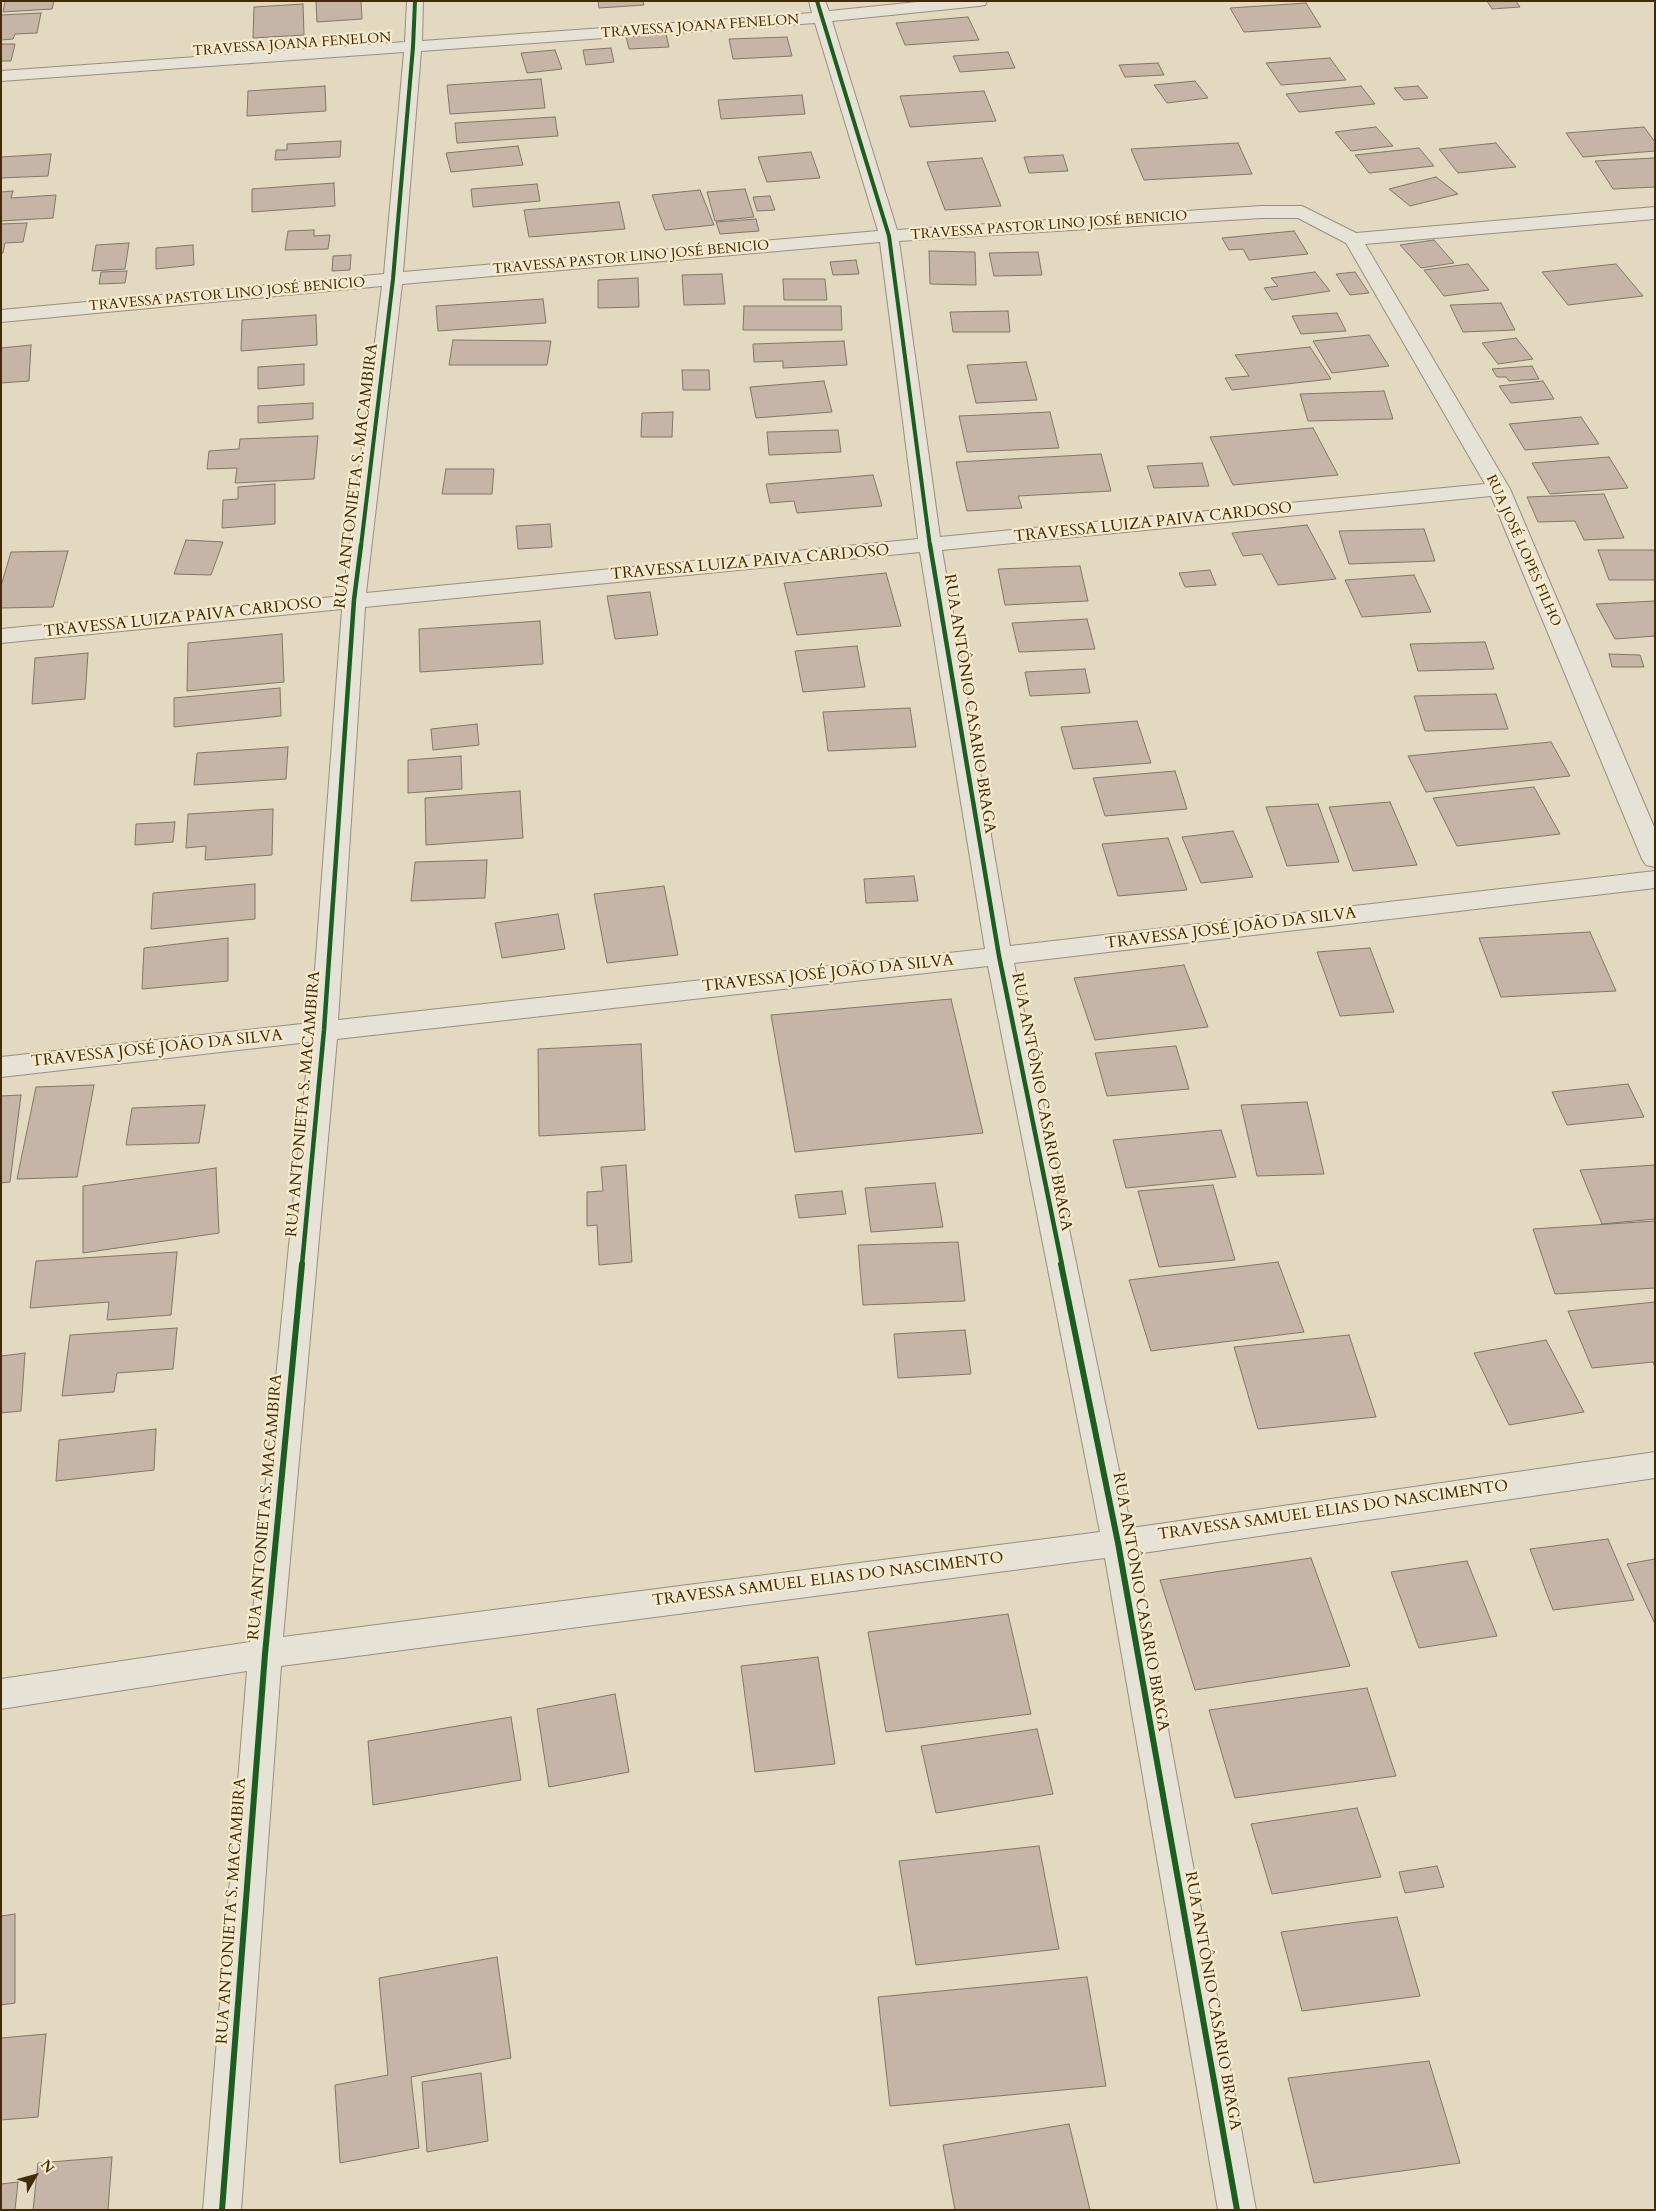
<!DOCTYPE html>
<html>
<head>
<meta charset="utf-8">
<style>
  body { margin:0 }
  #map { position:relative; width:1656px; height:2211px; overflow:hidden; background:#e2d9c0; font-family:Cardo,serif }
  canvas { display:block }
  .frame { position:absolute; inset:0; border:2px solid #432a09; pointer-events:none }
  .north { position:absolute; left:10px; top:2151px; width:50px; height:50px; -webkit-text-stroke:4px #f5ebcd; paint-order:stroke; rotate:52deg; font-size:14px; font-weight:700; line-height:20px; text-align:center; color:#432a09 }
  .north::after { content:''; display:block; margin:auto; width:18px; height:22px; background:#432a09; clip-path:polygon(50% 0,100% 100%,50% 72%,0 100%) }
</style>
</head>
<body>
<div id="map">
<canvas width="1656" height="2211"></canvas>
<div class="frame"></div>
<div class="north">N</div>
</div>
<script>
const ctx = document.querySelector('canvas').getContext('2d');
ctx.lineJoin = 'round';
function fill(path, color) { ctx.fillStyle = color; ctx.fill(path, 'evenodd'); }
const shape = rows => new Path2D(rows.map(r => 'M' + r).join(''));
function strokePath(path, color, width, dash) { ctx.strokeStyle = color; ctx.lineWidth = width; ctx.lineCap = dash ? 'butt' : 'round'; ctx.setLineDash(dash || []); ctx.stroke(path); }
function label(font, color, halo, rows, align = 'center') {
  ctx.font = font + ' Cardo,serif'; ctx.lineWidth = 4.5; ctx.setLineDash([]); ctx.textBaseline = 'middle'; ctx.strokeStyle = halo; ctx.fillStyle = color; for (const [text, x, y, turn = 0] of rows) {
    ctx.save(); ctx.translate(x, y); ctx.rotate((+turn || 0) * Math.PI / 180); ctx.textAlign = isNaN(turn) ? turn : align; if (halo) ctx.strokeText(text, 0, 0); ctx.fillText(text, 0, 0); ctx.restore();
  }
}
const building = shape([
  [5,1,54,1,52,9,3,12,5,1],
  [316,1,361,1,362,19,317,22,316,1],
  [598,1,643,1,644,5,599,8,598,1],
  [1487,1,1516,1,1520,7,1492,9,1487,1],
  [1306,3,1321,27,1244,32,1230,8,1306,3],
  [303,4,304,35,253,38,254,7,303,4],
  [41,13,37,33,15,34,13,39,1,40,1,15,41,13],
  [968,17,979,40,905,45,896,23,968,17],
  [666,34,669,47,629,49,626,36,666,34],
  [787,37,792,56,733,59,729,39,787,37],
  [1,44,15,44,11,61,1,61,1,44],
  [611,48,614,62,586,65,583,50,611,48],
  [555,50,562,69,527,73,521,53,555,50],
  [1008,52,1015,68,960,72,953,56,1008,52],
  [1330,58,1346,80,1281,85,1266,63,1330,58],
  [1158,63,1164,75,1125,77,1119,65,1158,63],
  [541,79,545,108,450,114,447,85,541,79],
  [1195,81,1208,98,1167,103,1154,85,1195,81],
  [325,86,326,111,247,116,248,91,325,86],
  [1361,86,1375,104,1299,112,1286,94,1361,86],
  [1418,86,1428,98,1404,100,1394,88,1418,86],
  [984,91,996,121,910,127,900,96,984,91],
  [802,95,805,114,721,119,718,100,802,95],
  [555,117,558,136,457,143,455,123,555,117],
  [1376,127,1393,146,1351,151,1335,132,1376,127],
  [1644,127,1655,142,1655,151,1583,157,1566,133,1644,127],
  [341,141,340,157,275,160,276,150,287,150,287,144,341,141],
  [1238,143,1252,174,1144,180,1131,149,1238,143],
  [1496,143,1516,167,1458,173,1439,149,1496,143],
  [518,146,523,165,451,172,446,153,518,146],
  [1419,148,1434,166,1369,173,1355,155,1419,148],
  [811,152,820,178,767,182,758,157,811,152],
  [51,154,48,176,1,178,1,157,51,154],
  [1063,155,1068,171,1029,173,1024,157,1063,155],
  [982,158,1001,206,945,210,927,162,982,158],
  [1655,158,1655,187,1613,189,1595,161,1655,158],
  [1436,177,1458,194,1410,206,1389,189,1436,177],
  [334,183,335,206,252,212,252,189,334,183],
  [537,184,540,201,473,207,471,189,537,184],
  [745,189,754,217,715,221,707,192,745,189],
  [700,190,714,225,665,230,652,195,700,190],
  [13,191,11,198,56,195,53,218,1,221,1,192,13,191],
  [770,196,775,210,757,211,753,197,770,196],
  [619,202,625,229,529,237,524,210,619,202],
  [756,219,759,231,720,234,716,222,756,219],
  [27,223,23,242,5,243,3,253,1,253,1,224,27,223],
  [314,230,314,236,330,235,328,249,285,250,288,231,314,230],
  [1294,231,1308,254,1249,260,1243,249,1229,250,1222,238,1294,231],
  [1434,240,1454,263,1421,268,1400,245,1434,240],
  [129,243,125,269,92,271,96,245,129,243],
  [193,245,194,265,156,269,156,248,193,245],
  [929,251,975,252,976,285,930,284,929,251],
  [1038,252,1042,275,994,276,989,253,1038,252],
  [351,255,350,270,332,271,333,256,351,255],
  [856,260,859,274,833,275,830,262,856,260],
  [1468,264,1489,290,1444,296,1424,270,1468,264],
  [1616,264,1643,296,1568,305,1542,272,1616,264],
  [127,271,125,283,99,284,101,272,127,271],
  [1315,272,1330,291,1272,300,1264,288,1278,286,1271,278,1315,272],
  [1355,272,1369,293,1350,295,1336,274,1355,272],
  [722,274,725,304,684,305,682,275,722,274],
  [638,278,639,307,598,308,598,280,638,278],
  [783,279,825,279,827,300,784,300,783,279],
  [543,299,546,323,438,331,436,306,543,299],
  [1501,303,1515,330,1463,332,1450,305,1501,303],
  [744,306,841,306,842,330,743,330,744,306],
  [1008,311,1010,332,953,332,950,312,1008,311],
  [1337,313,1346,331,1301,334,1292,316,1337,313],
  [316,315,317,345,241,351,242,320,316,315],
  [1369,335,1389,366,1332,373,1313,341,1369,335],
  [1516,338,1533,359,1498,364,1482,343,1516,338],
  [453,340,551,341,547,365,449,365,453,340],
  [844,341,847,365,783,368,783,361,754,362,753,344,844,341],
  [31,345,29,381,1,383,1,348,31,345],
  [1310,347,1331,379,1232,390,1225,378,1249,376,1235,355,1310,347],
  [1026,362,1037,400,976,403,967,365,1026,362],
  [304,364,304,385,258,389,258,367,304,364],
  [1532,366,1539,379,1509,381,1506,377,1497,377,1492,369,1532,366],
  [682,370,709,370,710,390,683,390,682,370],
  [824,381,832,412,756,418,750,387,824,381],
  [1543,381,1554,399,1511,403,1499,386,1543,381],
  [1384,391,1393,419,1308,421,1300,394,1384,391],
  [313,403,313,419,258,423,258,406,313,403],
  [673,412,672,437,641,437,642,413,673,412],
  [1050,412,1059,448,967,452,959,416,1050,412],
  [1581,417,1599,444,1525,450,1509,424,1581,417],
  [1313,428,1338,475,1233,485,1210,437,1313,428],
  [838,430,841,452,769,455,767,432,838,430],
  [318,436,314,479,235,483,237,468,207,469,209,451,239,449,240,439,318,436],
  [1101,454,1111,491,1018,496,1022,508,967,511,956,462,1101,454],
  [1609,457,1628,488,1550,494,1532,463,1609,457],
  [1202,463,1209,486,1154,488,1147,466,1202,463],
  [446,469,494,469,492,494,442,494,446,469],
  [873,475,882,506,797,513,794,501,770,503,766,484,873,475],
  [275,484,275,524,222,528,223,500,238,499,238,487,275,484],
  [1604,494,1624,538,1584,540,1575,521,1538,522,1527,497,1604,494],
  [550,524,552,547,518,549,516,526,550,524],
  [1307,525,1336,579,1278,585,1262,554,1243,556,1232,533,1307,525],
  [1424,529,1435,561,1349,564,1339,531,1424,529],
  [186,540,223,542,211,575,174,574,186,540],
  [1598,550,1655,550,1655,580,1609,580,1598,550],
  [68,551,53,607,1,608,1,586,11,552,68,551],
  [1080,566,1088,601,1005,605,998,569,1080,566],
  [1210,570,1216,585,1185,587,1179,573,1210,570],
  [886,573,901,626,797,635,784,583,886,573],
  [1414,575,1431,612,1362,617,1345,580,1414,575],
  [650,592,658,635,615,639,607,596,650,592],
  [1655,601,1655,636,1615,639,1596,604,1655,601],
  [1087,619,1095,649,1019,652,1012,623,1087,619],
  [540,621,543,664,420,672,419,629,540,621],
  [282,634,284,682,187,691,188,643,282,634],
  [1485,642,1494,669,1418,671,1410,644,1485,642],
  [857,646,865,687,803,692,795,651,857,646],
  [88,653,85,699,32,704,35,658,88,653],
  [1609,654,1640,655,1644,667,1612,667,1609,654],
  [1085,669,1090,693,1030,696,1025,672,1085,669],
  [280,688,281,716,174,727,174,698,280,688],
  [1496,694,1508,729,1425,731,1414,696,1496,694],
  [910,708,916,747,828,751,823,712,910,708],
  [1137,721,1151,763,1073,769,1061,727,1137,721],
  [477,724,479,745,433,750,431,729,477,724],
  [1551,742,1570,776,1426,792,1408,756,1551,742],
  [288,747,286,779,194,785,197,753,288,747],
  [461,756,462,789,408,793,408,760,461,756],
  [1175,771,1187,809,1105,816,1093,778,1175,771],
  [1534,787,1560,834,1457,846,1433,798,1534,787],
  [520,791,523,838,426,845,425,798,520,791],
  [1390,802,1417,865,1353,871,1329,807,1390,802],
  [1318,804,1339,862,1287,866,1266,807,1318,804],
  [273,809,272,855,205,860,206,846,186,848,188,814,273,809],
  [175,822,173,842,135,845,136,824,175,822],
  [1233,831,1253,877,1201,883,1182,837,1233,831],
  [1168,838,1187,890,1118,896,1102,844,1168,838],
  [487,860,485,898,411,901,415,862,487,860],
  [914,876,918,901,866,903,864,879,914,876],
  [255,884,255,919,151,929,153,893,255,884],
  [664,886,678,955,607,963,594,894,664,886],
  [558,914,565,949,502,958,495,923,558,914],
  [1590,932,1616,991,1501,997,1479,938,1590,932],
  [228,938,228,981,142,989,144,948,228,938],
  [1370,948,1394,1012,1340,1016,1317,952,1370,948],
  [1184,965,1208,1027,1095,1040,1074,978,1184,965],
  [951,999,983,1133,795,1152,771,1015,951,999],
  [641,1044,645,1130,539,1136,538,1049,641,1044],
  [1176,1046,1189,1089,1107,1096,1095,1053,1176,1046],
  [1628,1084,1644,1117,1567,1125,1552,1092,1628,1084],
  [94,1085,77,1177,17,1179,36,1087,94,1085],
  [21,1095,10,1182,1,1183,1,1096,21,1095],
  [1307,1102,1324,1174,1257,1176,1241,1105,1307,1102],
  [205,1105,199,1143,126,1145,132,1108,205,1105],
  [1221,1130,1236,1177,1126,1188,1113,1140,1221,1130],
  [626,1165,632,1262,599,1265,597,1225,587,1226,587,1192,603,1191,601,1167,626,1165],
  [1655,1165,1655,1219,1602,1224,1580,1170,1655,1165],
  [216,1168,219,1233,83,1253,83,1186,216,1168],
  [935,1183,943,1227,871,1232,865,1188,935,1183],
  [1213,1185,1235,1260,1159,1267,1138,1191,1213,1185],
  [842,1191,846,1214,799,1218,795,1195,842,1191],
  [1655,1221,1655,1288,1555,1294,1533,1229,1655,1221],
  [958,1242,965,1301,863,1305,858,1245,958,1242],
  [177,1252,171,1315,107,1320,109,1302,30,1308,36,1261,177,1252],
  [1278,1262,1304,1332,1151,1351,1129,1280,1278,1262],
  [1655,1302,1655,1367,1653,1362,1592,1368,1568,1311,1655,1302],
  [177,1328,173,1369,117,1373,114,1392,62,1396,70,1335,177,1328],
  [965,1330,971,1374,898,1378,894,1334,965,1330],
  [1349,1335,1376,1417,1258,1429,1234,1347,1349,1335],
  [1546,1340,1584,1412,1509,1425,1474,1353,1546,1340],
  [25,1353,21,1411,1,1413,1,1356,25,1353],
  [156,1429,154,1470,56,1481,59,1440,156,1429],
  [1608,1539,1634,1600,1553,1610,1530,1549,1608,1539],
  [1311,1558,1350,1666,1195,1690,1160,1580,1311,1558],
  [1655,1559,1655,1624,1627,1564,1655,1559],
  [1467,1561,1497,1636,1419,1648,1391,1572,1467,1561],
  [1008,1614,1031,1714,886,1732,868,1632,1008,1614],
  [818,1657,835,1764,755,1772,741,1666,818,1657],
  [1367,1688,1396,1776,1235,1798,1209,1710,1367,1688],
  [615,1694,629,1772,549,1787,537,1709,615,1694],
  [511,1717,521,1780,373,1805,368,1741,511,1717],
  [1037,1729,1053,1794,936,1813,921,1746,1037,1729],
  [1357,1808,1381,1877,1272,1894,1251,1824,1357,1808],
  [1039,1846,1059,1949,916,1965,899,1861,1039,1846],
  [1437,1866,1444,1887,1405,1893,1399,1872,1437,1866],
  [15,1914,15,2003,1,2005,1,1916,15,1914],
  [1397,1917,1420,1996,1302,2011,1281,1932,1397,1917],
  [497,1957,511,2058,411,2077,419,2148,340,2163,335,2085,388,2075,379,1978,497,1957],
  [1087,1977,1106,2086,890,2106,878,1997,1087,1977],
  [46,2034,38,2117,1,2120,1,2038,46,2034],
  [1429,2061,1460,2163,1314,2183,1288,2078,1429,2061],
  [481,2073,488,2141,427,2152,422,2082,481,2073],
  [1069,2124,1090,2210,955,2210,943,2145,1069,2124],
  [112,2157,108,2210,33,2210,38,2163,112,2157],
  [18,2182,15,2210,1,2210,1,2184,18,2182]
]);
fill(building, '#c6b4a6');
strokePath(building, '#807766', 1);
const minor = shape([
  [407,1,423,1,422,41,812,13,809,1,825,1,829,11,927,1,987,1,985,5,979,6,832,21,897,230,1261,206,1302,206,1356,233,1655,207,1655,219,1365,244,1510,489,1655,829,1655,867,1646,865,1642,859,1491,496,942,550,1010,946,1655,871,1655,888,1014,963,1131,1528,1655,1452,1655,1478,1136,1554,1256,2210,1218,2210,1105,1558,281,1666,241,2210,203,2210,247,1671,1,1709,1,1679,250,1642,309,1042,1,1077,1,1057,311,1023,342,609,1,643,1,629,343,596,382,286,1,322,1,310,384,274,404,52,1,81,1,71,405,42,407,1],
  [815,23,878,231,403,272,421,51,815,23],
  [1261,218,1298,218,1346,243,1485,484,940,537,899,241,1261,218],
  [880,242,918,539,366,593,402,284,880,242],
  [920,552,985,949,338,1020,365,607,920,552],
  [988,966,1100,1532,283,1637,337,1039,988,966]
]);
strokePath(minor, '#988f7d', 2);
fill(minor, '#e7e2d6');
strokePath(shape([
  [817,1,889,236,930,546],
  [361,546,393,279,413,47,415,1]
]), '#1b5e20', 4);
strokePath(shape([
  [930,545,999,956,1062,1265],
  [302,1265,324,1030,354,600,361,545]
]), '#1b5e20', 4.5);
strokePath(shape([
  [1061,1264,1118,1543,1237,2210],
  [222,2210,265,1654,302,1264]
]), '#1b5e20', 6);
label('14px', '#432a09', '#f5ebcd', [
  ["TRAVESSA JOANA FENELON",700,27,-4],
  ["TRAVESSA JOANA FENELON",292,45,-4],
  ["TRAVESSA PASTOR LINO JOSÉ BENICIO",1049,226,-4],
  ["TRAVESSA PASTOR LINO JOSÉ BENICIO",631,258,-5],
  ["TRAVESSA PASTOR LINO JOSÉ BENICIO",227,295,-5],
  ["RUA JOSÉ LOPES FILHO",1523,551,66]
]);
label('16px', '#432a09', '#f5ebcd', [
  ["RUA ANTONIETA S. MACAMBIRA",357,476,-83],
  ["TRAVESSA LUIZA PAIVA CARDOSO",1153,523,-6],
  ["TRAVESSA LUIZA PAIVA CARDOSO",750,563,-5],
  ["TRAVESSA LUIZA PAIVA CARDOSO",183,618,-6],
  ["RUA ANTÔNIO CASARIO BRAGA",969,704,81],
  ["TRAVESSA JOSÉ JOÃO DA SILVA",1231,929,-7],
  ["TRAVESSA JOSÉ JOÃO DA SILVA",828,974,-6],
  ["TRAVESSA JOSÉ JOÃO DA SILVA",157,1049,-6],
  ["RUA ANTÔNIO CASARIO BRAGA",1041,1102,79],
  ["RUA ANTONIETA S. MACAMBIRA",304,1104,-85],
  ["RUA ANTONIETA S. MACAMBIRA",266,1507,-85],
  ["TRAVESSA SAMUEL ELIAS DO NASCIMENTO",1333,1511,-8],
  ["TRAVESSA SAMUEL ELIAS DO NASCIMENTO",828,1580,-7],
  ["RUA ANTÔNIO CASARIO BRAGA",1140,1602,80],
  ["RUA ANTONIETA S. MACAMBIRA",232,1911,-86],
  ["RUA ANTÔNIO CASARIO BRAGA",1212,2001,80]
]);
</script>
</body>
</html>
